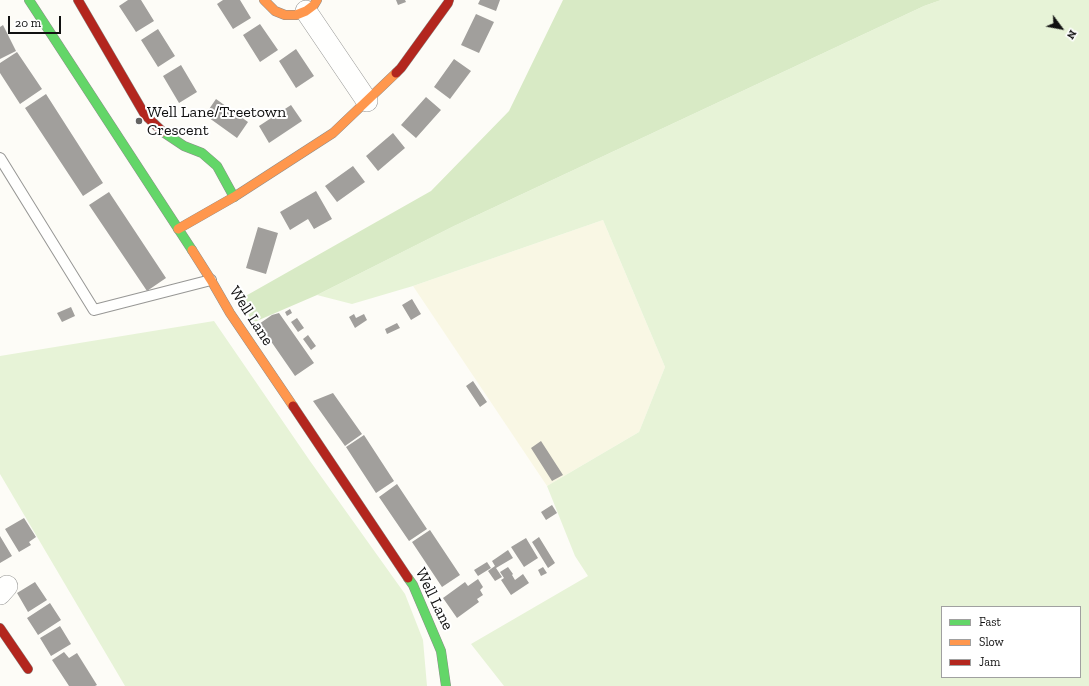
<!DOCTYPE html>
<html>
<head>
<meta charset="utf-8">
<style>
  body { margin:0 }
  #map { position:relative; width:1089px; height:686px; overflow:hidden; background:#fdfcf7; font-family:"Zilla Slab",serif }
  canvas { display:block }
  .legend { position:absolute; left:941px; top:606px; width:140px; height:72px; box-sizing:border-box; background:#fff; border:1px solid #a0a0a0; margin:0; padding:5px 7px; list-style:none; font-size:12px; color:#111 }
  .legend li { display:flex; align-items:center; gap:8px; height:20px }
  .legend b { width:20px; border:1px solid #a0a0a0 }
  .north { position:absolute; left:1041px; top:8px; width:40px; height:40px; -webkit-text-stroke:3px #fff; paint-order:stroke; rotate:122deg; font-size:11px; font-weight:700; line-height:16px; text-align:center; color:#111 }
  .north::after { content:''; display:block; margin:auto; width:14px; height:18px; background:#111; clip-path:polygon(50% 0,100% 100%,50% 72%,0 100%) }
  .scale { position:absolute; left:8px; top:16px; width:53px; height:18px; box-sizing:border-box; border:2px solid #111; border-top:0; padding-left:5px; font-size:12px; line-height:14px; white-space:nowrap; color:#111; -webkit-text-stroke:3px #fff; paint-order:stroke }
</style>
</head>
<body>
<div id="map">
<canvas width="1089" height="686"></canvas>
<ul class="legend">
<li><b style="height:5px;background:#63d668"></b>Fast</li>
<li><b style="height:5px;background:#ff974d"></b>Slow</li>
<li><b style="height:5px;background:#b3261e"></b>Jam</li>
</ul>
<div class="north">N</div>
<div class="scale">20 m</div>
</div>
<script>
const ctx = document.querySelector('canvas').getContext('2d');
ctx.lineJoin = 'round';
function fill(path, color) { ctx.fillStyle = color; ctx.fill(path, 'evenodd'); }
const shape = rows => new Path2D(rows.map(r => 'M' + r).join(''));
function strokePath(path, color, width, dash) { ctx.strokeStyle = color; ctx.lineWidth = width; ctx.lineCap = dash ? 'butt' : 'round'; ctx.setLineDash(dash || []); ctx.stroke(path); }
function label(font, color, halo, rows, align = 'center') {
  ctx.font = font + ' "Zilla Slab",serif'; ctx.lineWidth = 4; ctx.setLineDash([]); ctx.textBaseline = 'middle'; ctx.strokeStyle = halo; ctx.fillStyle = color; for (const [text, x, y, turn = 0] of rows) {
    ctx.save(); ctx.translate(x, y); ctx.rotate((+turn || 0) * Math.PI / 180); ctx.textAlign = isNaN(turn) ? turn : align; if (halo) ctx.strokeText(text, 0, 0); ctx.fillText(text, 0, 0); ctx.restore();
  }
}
fill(shape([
  [603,220,665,367,639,432,547,486,413,286]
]), '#f9f7e4');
fill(shape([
  [941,0,1089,0,1089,686,504,686,471,644,588,576,575,556,547,486,639,432,665,367,603,220,413,286,352,304,317,295,454,226,924,6],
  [942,607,1080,607,1080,677,942,677],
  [214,321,310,461,405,594,423,640,427,686,125,686,0,474,0,356]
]), '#e7f3d7');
fill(shape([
  [563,0,941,0,924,6,454,226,317,295,252,323,242,298,431,191,509,111]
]), '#d8eac5');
fill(shape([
  [128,0,141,0,154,21,136,32,119,6],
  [223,0,240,0,251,18,233,29,217,4],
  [396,0,405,0,406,2,398,5],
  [480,0,500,0,496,11,478,4],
  [476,14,494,22,479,53,461,45],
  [260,24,278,50,260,62,243,35],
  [3,25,16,51,0,59,0,27],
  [158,29,175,56,158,67,141,40],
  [296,49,314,76,296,88,279,61],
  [17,52,42,89,20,104,0,73,0,63],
  [454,59,471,71,450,99,434,87],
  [181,65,197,92,179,103,163,76],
  [46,94,103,183,83,196,25,108],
  [426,97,441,110,416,138,401,125],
  [216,99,248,122,237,138,205,115],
  [291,105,302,121,269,143,259,126],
  [393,133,405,148,378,171,366,156],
  [353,166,365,182,337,202,325,186],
  [316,191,332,219,314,229,308,219,290,230,280,212],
  [109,192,166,278,147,291,89,205],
  [258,227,278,233,266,274,246,268],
  [412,299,421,314,411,320,402,305],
  [71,307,75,316,62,322,57,313],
  [290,309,292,313,287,316,285,312],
  [279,313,314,363,295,376,259,324,272,315],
  [354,314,356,318,364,314,367,320,355,328,349,317],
  [297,318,304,328,298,332,291,322],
  [397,323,400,328,387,334,385,329],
  [308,335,316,346,311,350,303,339],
  [473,381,487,402,480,407,466,386],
  [333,393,362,434,345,446,313,401],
  [364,435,394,481,376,493,346,447],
  [541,441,563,475,552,481,531,448],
  [397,484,427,529,409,541,379,497],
  [552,505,557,513,546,520,541,512],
  [24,518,36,537,29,542,31,545,19,552,5,529],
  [430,530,460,575,442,587,412,542],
  [0,536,12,556,0,563],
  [539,537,555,563,548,568,532,542],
  [526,538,538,558,524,567,511,547],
  [508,550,513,558,496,568,502,577,495,581,488,571,495,566,492,561],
  [487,562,491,568,478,576,474,570],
  [508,567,513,574,512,575,515,580,523,574,529,583,511,595,501,580,504,578,500,572],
  [543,567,547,573,541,576,538,570],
  [478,579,483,587,480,590,483,595,477,599,479,602,457,618,443,598,465,582,468,586],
  [35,582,47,600,28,612,17,593],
  [50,603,61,620,38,635,27,618],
  [60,626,71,644,51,656,40,638],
  [64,652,69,658,77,653,97,685,95,686,69,686,52,660]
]), '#a19f9c');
const lane = shape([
  [0,158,94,310,211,280]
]);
const street = shape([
  [306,11,367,101],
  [0,594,7,586]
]);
const fast = shape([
  [29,0,192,250],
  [163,132,184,146,202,153,217,166,234,197],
  [408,578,413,585,441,651,446,686]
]);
const slow = shape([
  [264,0,275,11,285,15,296,15,306,11,314,5,317,0],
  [178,229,234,197,333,133,396,73],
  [192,250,211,280,230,313,293,406]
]);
const jam = shape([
  [78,0,145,115,163,132],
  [396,73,401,68,448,3,449,0],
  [293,406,408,578],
  [0,628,28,669]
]);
strokePath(lane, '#979795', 12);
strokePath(street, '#979795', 22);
strokePath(fast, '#8e8d8b', 10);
strokePath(slow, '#8e8d8b', 10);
strokePath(jam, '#8e8d8b', 10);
strokePath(lane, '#fffffe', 10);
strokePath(street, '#fffffe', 21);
strokePath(fast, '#63d668', 9);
strokePath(slow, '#ff974d', 9);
strokePath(jam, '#b3261e', 9);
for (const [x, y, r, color] of [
  [139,121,4,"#646362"]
]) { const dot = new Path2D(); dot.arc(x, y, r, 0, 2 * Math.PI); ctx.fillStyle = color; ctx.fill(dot); strokePath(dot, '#fff', 1.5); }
label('16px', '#111', '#fff', [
  ["Well Lane/Treetown",147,112],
  ["Crescent",147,130]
], 'left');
label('16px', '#111', '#fff', [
  ["Well Lane",251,316,57],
  ["Well Lane",434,599,64]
]);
</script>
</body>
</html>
